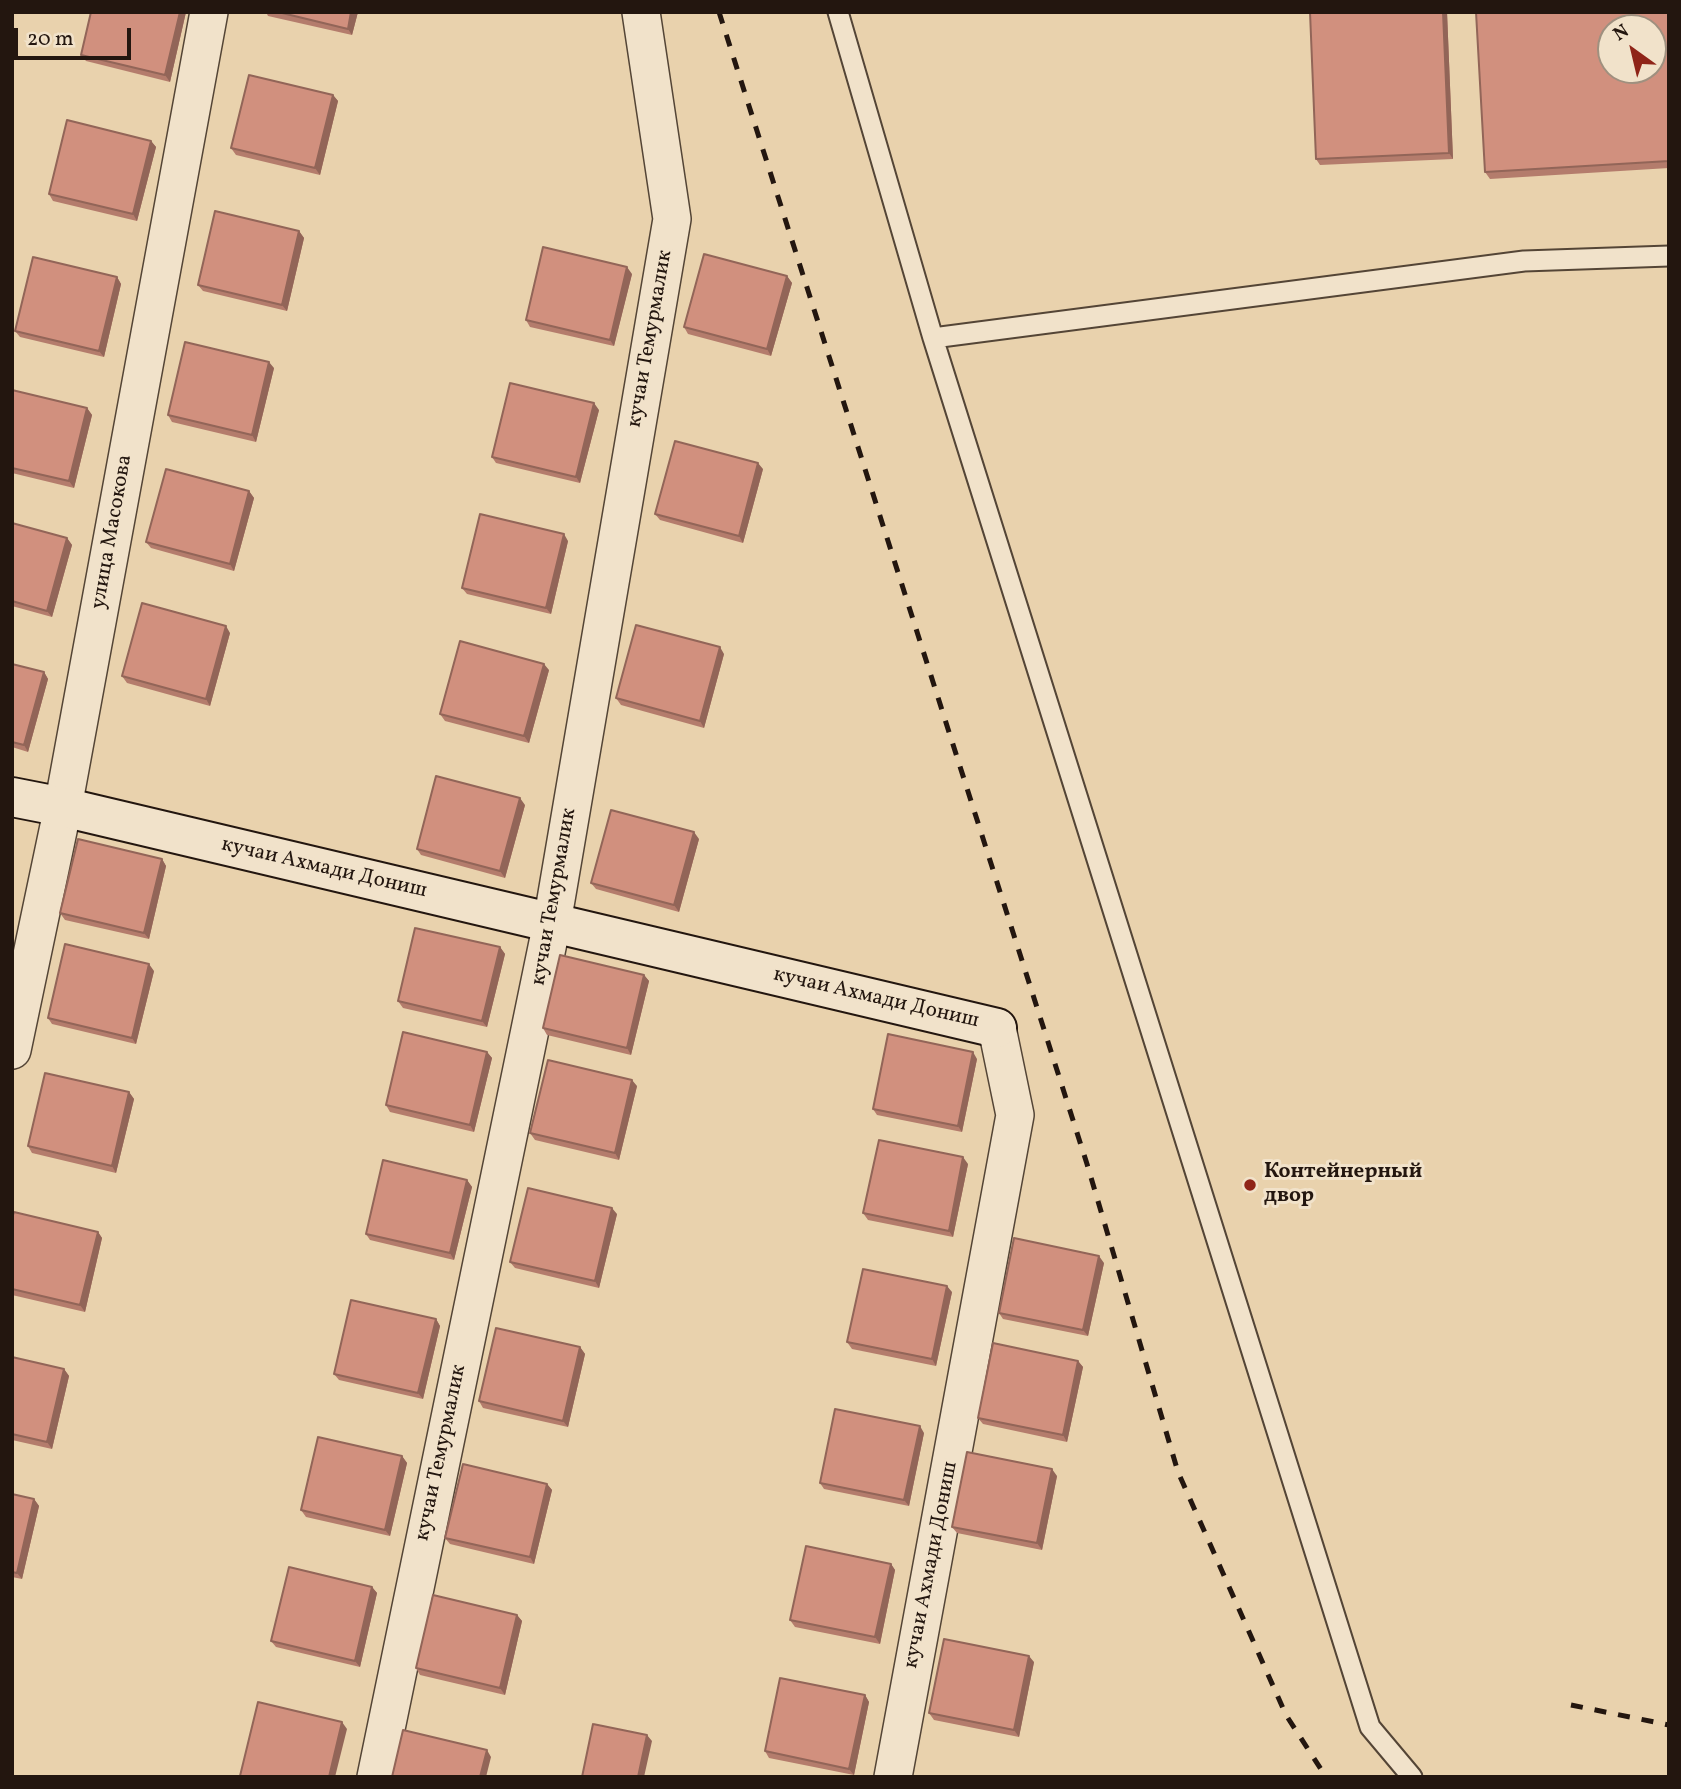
<!DOCTYPE html>
<html>
<head>
<meta charset="utf-8">
<style>
  body { margin:0 }
  #map { position:relative; width:1681px; height:1789px; overflow:hidden; background:#e9d2ad; font-family:Vollkorn,serif }
  canvas { display:block }
  .frame { position:absolute; inset:0; border:14px solid #23160f; pointer-events:none }
  .north { position:absolute; left:1597px; top:14px; width:70px; height:70px; box-sizing:border-box; background:#f1e2ca; border:2px solid #9f907f; border-radius:50%; rotate:326deg; font-size:19px; font-weight:700; line-height:28px; text-align:center; color:#23160f }
  .north::after { content:''; display:block; margin:auto; width:24px; height:32px; background:#8f2418; clip-path:polygon(50% 0,100% 100%,50% 72%,0 100%) }
  .scale { position:absolute; left:14px; top:28px; width:117px; height:32px; box-sizing:border-box; border:4px solid #23160f; border-top:0; padding-left:9px; font-size:21px; line-height:24px; white-space:nowrap; color:#23160f; -webkit-text-stroke:5px #f1e2ca; paint-order:stroke }
</style>
</head>
<body>
<div id="map">
<canvas width="1681" height="1789"></canvas>
<div class="frame"></div>
<div class="north">N</div>
<div class="scale">20 m</div>
</div>
<script>
const ctx = document.querySelector('canvas').getContext('2d');
ctx.lineJoin = 'round';
const shape = rows => new Path2D(rows.map(r => 'M' + r).join(''));
function strokePath(path, color, width, dash) { ctx.strokeStyle = color; ctx.lineWidth = width; ctx.lineCap = dash ? 'butt' : 'round'; ctx.setLineDash(dash || []); ctx.stroke(path); }
function fill(path, color) { ctx.fillStyle = color; ctx.fill(path, 'evenodd'); }
function label(font, color, halo, rows, align = 'center') {
  ctx.font = font + ' Vollkorn,serif'; ctx.lineWidth = 6; ctx.setLineDash([]); ctx.textBaseline = 'middle'; ctx.strokeStyle = halo; ctx.fillStyle = color; for (const [text, x, y, turn = 0] of rows) {
    ctx.save(); ctx.translate(x, y); ctx.rotate((+turn || 0) * Math.PI / 180); ctx.textAlign = isNaN(turn) ? turn : align; if (halo) ctx.strokeText(text, 0, 0); ctx.fillText(text, 0, 0); ctx.restore();
  }
}
const lane = shape([
  [838,12,933,338,1524,261,1669,256],
  [933,338,1370,1727,1412,1777]
]);
const street = shape([
  [12,1050,63,807,209,12],
  [376,1777,552,923,672,219,641,12],
  [893,1777,1015,1115,997,1028]
]);
const secondary = shape([
  [12,797,63,807,997,1028]
]);
strokePath(lane, '#544536', 23);
strokePath(street, '#544536', 40);
strokePath(secondary, '#23160f', 42);
strokePath(lane, '#f1e2ca', 19);
strokePath(street, '#f1e2ca', 37);
strokePath(secondary, '#f1e2ca', 38);
strokePath(shape([
  [719,12,1087,1164,1178,1472,1286,1715,1326,1777],
  [1571,1705,1669,1725]
]), '#23160f', 5, [12, 12]);
fill(shape([
  [186,12,170,82,86,61,81,55],
  [266,12,358,12,352,35,268,16],
  [1310,12,1447,12,1453,159,1320,165,1316,159],
  [1669,12,1669,168,1490,179,1485,172],
  [333,95,338,101,320,175,236,155,231,148],
  [151,141,156,147,137,221,53,201,49,194],
  [299,231,304,238,287,311,203,291,198,285],
  [632,274,614,346,530,327,526,320],
  [787,276,792,283,771,356,688,334,684,327],
  [117,277,121,284,104,357,20,337,15,331],
  [274,368,256,442,172,422,168,415],
  [12,390,87,408,92,415,74,488,12,473],
  [599,410,580,483,496,463,492,457],
  [763,469,743,543,660,520,655,514],
  [249,491,254,498,234,571,151,548,146,542],
  [12,523,67,538,72,545,52,617,12,606],
  [568,541,551,614,467,594,462,588],
  [230,633,210,706,127,683,122,676],
  [724,654,704,728,621,705,616,698],
  [12,664,44,672,48,679,28,752,12,747],
  [549,670,529,743,445,721,440,714],
  [525,805,505,878,421,855,417,849],
  [699,839,679,912,596,889,591,883],
  [162,859,166,866,149,939,65,920,60,913],
  [500,947,505,954,487,1027,403,1008,398,1001],
  [154,971,136,1044,52,1024,48,1018],
  [644,975,649,981,631,1055,547,1035,543,1028],
  [487,1052,492,1058,474,1132,390,1112,386,1105],
  [977,1059,962,1132,877,1115,873,1109],
  [637,1086,619,1160,535,1140,530,1133],
  [129,1092,134,1099,116,1173,32,1153,28,1146],
  [968,1164,953,1237,868,1220,863,1213],
  [467,1180,472,1187,454,1260,370,1240,366,1234],
  [617,1214,599,1288,515,1268,510,1262],
  [12,1218,98,1232,102,1238,85,1312,12,1295],
  [1104,1263,1088,1336,1003,1319,999,1313],
  [952,1292,936,1366,852,1349,847,1342],
  [436,1319,440,1326,423,1399,339,1380,334,1374],
  [580,1347,585,1354,568,1427,483,1408,479,1401],
  [12,1357,64,1369,69,1376,52,1449,12,1440],
  [1078,1361,1083,1367,1067,1442,983,1424,978,1418],
  [924,1433,909,1506,824,1489,820,1483],
  [402,1456,407,1463,390,1536,306,1517,301,1510],
  [1057,1476,1042,1550,957,1533,952,1527],
  [547,1484,552,1490,534,1564,450,1544,445,1538],
  [12,1494,34,1499,39,1506,22,1579,12,1577],
  [891,1564,895,1570,880,1644,795,1627,790,1620],
  [372,1587,377,1593,360,1667,276,1647,271,1641],
  [517,1615,522,1621,505,1695,420,1675,416,1668],
  [1034,1662,1019,1737,934,1720,929,1713],
  [865,1695,869,1702,854,1775,769,1758,765,1751]
]), '#b47c6c');
fill(shape([
  [180,12,186,12,170,82,165,75],
  [351,12,358,12,352,35,348,29],
  [1443,12,1447,12,1453,159,1449,153],
  [333,95,338,101,320,175,315,168],
  [151,141,156,147,137,221,133,214],
  [299,231,304,238,287,311,282,305],
  [627,267,632,274,614,346,610,340],
  [787,276,792,283,771,356,767,349],
  [117,277,121,284,104,357,99,351],
  [269,362,274,368,256,442,252,435],
  [594,403,599,410,580,483,576,477],
  [87,408,92,415,74,488,69,481],
  [758,463,763,469,743,543,739,536],
  [249,491,254,498,234,571,230,564],
  [564,534,568,541,551,614,546,608],
  [67,538,72,545,52,617,47,611],
  [226,626,230,633,210,706,206,699],
  [720,647,724,654,704,728,700,721],
  [544,664,549,670,529,743,524,736],
  [44,672,48,679,28,752,24,745],
  [520,798,525,805,505,878,500,871],
  [694,832,699,839,679,912,674,905],
  [162,859,166,866,149,939,144,933],
  [500,947,505,954,487,1027,482,1021],
  [149,964,154,971,136,1044,132,1038],
  [644,975,649,981,631,1055,627,1048],
  [487,1052,492,1058,474,1132,470,1125],
  [973,1052,977,1059,962,1132,958,1126],
  [632,1080,637,1086,619,1160,615,1153],
  [129,1092,134,1099,116,1173,112,1166],
  [963,1157,968,1164,953,1237,949,1231],
  [467,1180,472,1187,454,1260,450,1253],
  [612,1208,617,1214,599,1288,595,1281],
  [98,1232,102,1238,85,1312,80,1305],
  [1099,1256,1104,1263,1088,1336,1083,1330],
  [947,1286,952,1292,936,1366,932,1359],
  [436,1319,440,1326,423,1399,418,1393],
  [580,1347,585,1354,568,1427,563,1421],
  [1078,1361,1083,1367,1067,1442,1063,1435],
  [64,1369,69,1376,52,1449,47,1442],
  [920,1426,924,1433,909,1506,904,1500],
  [402,1456,407,1463,390,1536,385,1530],
  [1052,1469,1057,1476,1042,1550,1037,1543],
  [547,1484,552,1490,534,1564,530,1557],
  [34,1499,39,1506,22,1579,17,1573],
  [891,1564,895,1570,880,1644,875,1637],
  [372,1587,377,1593,360,1667,355,1661],
  [517,1615,522,1621,505,1695,500,1688],
  [1029,1656,1034,1662,1019,1737,1014,1730],
  [865,1695,869,1702,854,1775,849,1769],
  [342,1722,347,1729,335,1777,329,1777],
  [647,1735,652,1741,644,1777,638,1777],
  [487,1750,491,1757,486,1777,480,1777]
]), '#926558');
const building = shape([
  [91,12,180,12,165,75,81,55,91,12],
  [278,12,351,12,348,29,278,12],
  [1310,12,1443,12,1449,153,1316,159,1310,12],
  [1476,12,1669,12,1669,161,1485,172,1476,12],
  [1611,28,1653,28,1653,70,1611,70,1611,28],
  [249,75,333,95,315,168,231,148,249,75],
  [67,120,151,141,133,214,49,194,67,120],
  [215,211,299,231,282,305,198,285,215,211],
  [543,247,627,267,610,340,526,320,543,247],
  [704,254,787,276,767,349,684,327,704,254],
  [33,257,117,277,99,351,15,331,33,257],
  [185,342,269,362,252,435,168,415,185,342],
  [510,383,594,403,576,477,492,457,510,383],
  [12,390,87,408,69,481,12,468,12,390],
  [675,441,758,463,739,536,655,514,675,441],
  [166,469,249,491,230,564,146,542,166,469],
  [480,514,564,534,546,608,462,588,480,514],
  [12,523,67,538,47,611,12,601,12,523],
  [142,603,226,626,206,699,122,676,142,603],
  [636,625,720,647,700,721,616,698,636,625],
  [460,641,544,664,524,736,440,714,460,641],
  [12,664,44,672,24,745,12,742,12,664],
  [436,776,520,798,500,871,417,849,436,776],
  [611,810,694,832,674,905,591,883,611,810],
  [78,839,162,859,144,933,60,913,78,839],
  [415,928,500,947,482,1021,398,1001,415,928],
  [65,944,149,964,132,1038,48,1018,65,944],
  [560,955,644,975,627,1048,543,1028,560,955],
  [403,1032,487,1052,470,1125,386,1105,403,1032],
  [888,1034,973,1052,958,1126,873,1109,888,1034],
  [548,1060,632,1080,615,1153,530,1133,548,1060],
  [45,1073,129,1092,112,1166,28,1146,45,1073],
  [879,1140,963,1157,949,1231,863,1213,879,1140],
  [383,1160,467,1180,450,1253,366,1234,383,1160],
  [528,1188,612,1208,595,1281,510,1262,528,1188],
  [14,1212,98,1232,80,1305,12,1289,12,1218,14,1212],
  [1014,1238,1099,1256,1083,1330,999,1313,1014,1238],
  [863,1269,947,1286,932,1359,847,1342,863,1269],
  [351,1300,436,1319,418,1393,334,1374,351,1300],
  [496,1328,580,1347,563,1421,479,1401,496,1328],
  [993,1343,1078,1361,1063,1435,978,1418,993,1343],
  [12,1357,64,1369,47,1442,12,1434,12,1357],
  [835,1409,920,1426,904,1500,820,1483,835,1409],
  [318,1437,402,1456,385,1530,301,1510,318,1437],
  [967,1452,1052,1469,1037,1543,952,1527,967,1452],
  [463,1464,547,1484,530,1557,445,1538,463,1464],
  [12,1494,34,1499,17,1573,12,1572,12,1494],
  [806,1546,891,1564,875,1637,790,1620,806,1546],
  [289,1567,372,1587,355,1661,271,1641,289,1567],
  [433,1595,517,1615,500,1688,416,1668,433,1595],
  [944,1639,1029,1656,1014,1730,929,1713,944,1639],
  [780,1678,865,1695,849,1769,765,1751,780,1678],
  [258,1702,342,1722,329,1777,244,1777,240,1776,258,1702],
  [593,1724,647,1735,638,1777,582,1777,593,1724],
  [403,1730,487,1750,480,1777,392,1777,403,1730]
]);
fill(building, '#d1907e');
strokePath(building, '#926558', 2);
for (const [x, y, r, color] of [
  [1250,1185,7,"#8f2418"]
]) { const dot = new Path2D(); dot.arc(x, y, r, 0, 2 * Math.PI); ctx.fillStyle = color; ctx.fill(dot); strokePath(dot, '#f1e2ca', 2.5); }
label('21px', '#23160f', '#f1e2ca', [
  ["кучаи Темурмалик",651,339,-80],
  ["улица Масокова",113,532,-80],
  ["кучаи Ахмади Дониш",324,869,13],
  ["кучаи Темурмалик",555,897,-80],
  ["кучаи Ахмади Дониш",876,999,13],
  ["кучаи Темурмалик",442,1453,-78],
  ["кучаи Ахмади Дониш",932,1565,-79]
]);
label('bold 21px', '#23160f', '#f1e2ca', [
  ["Контейнерный",1264,1173],
  ["двор",1264,1197]
], 'left');
</script>
</body>
</html>
